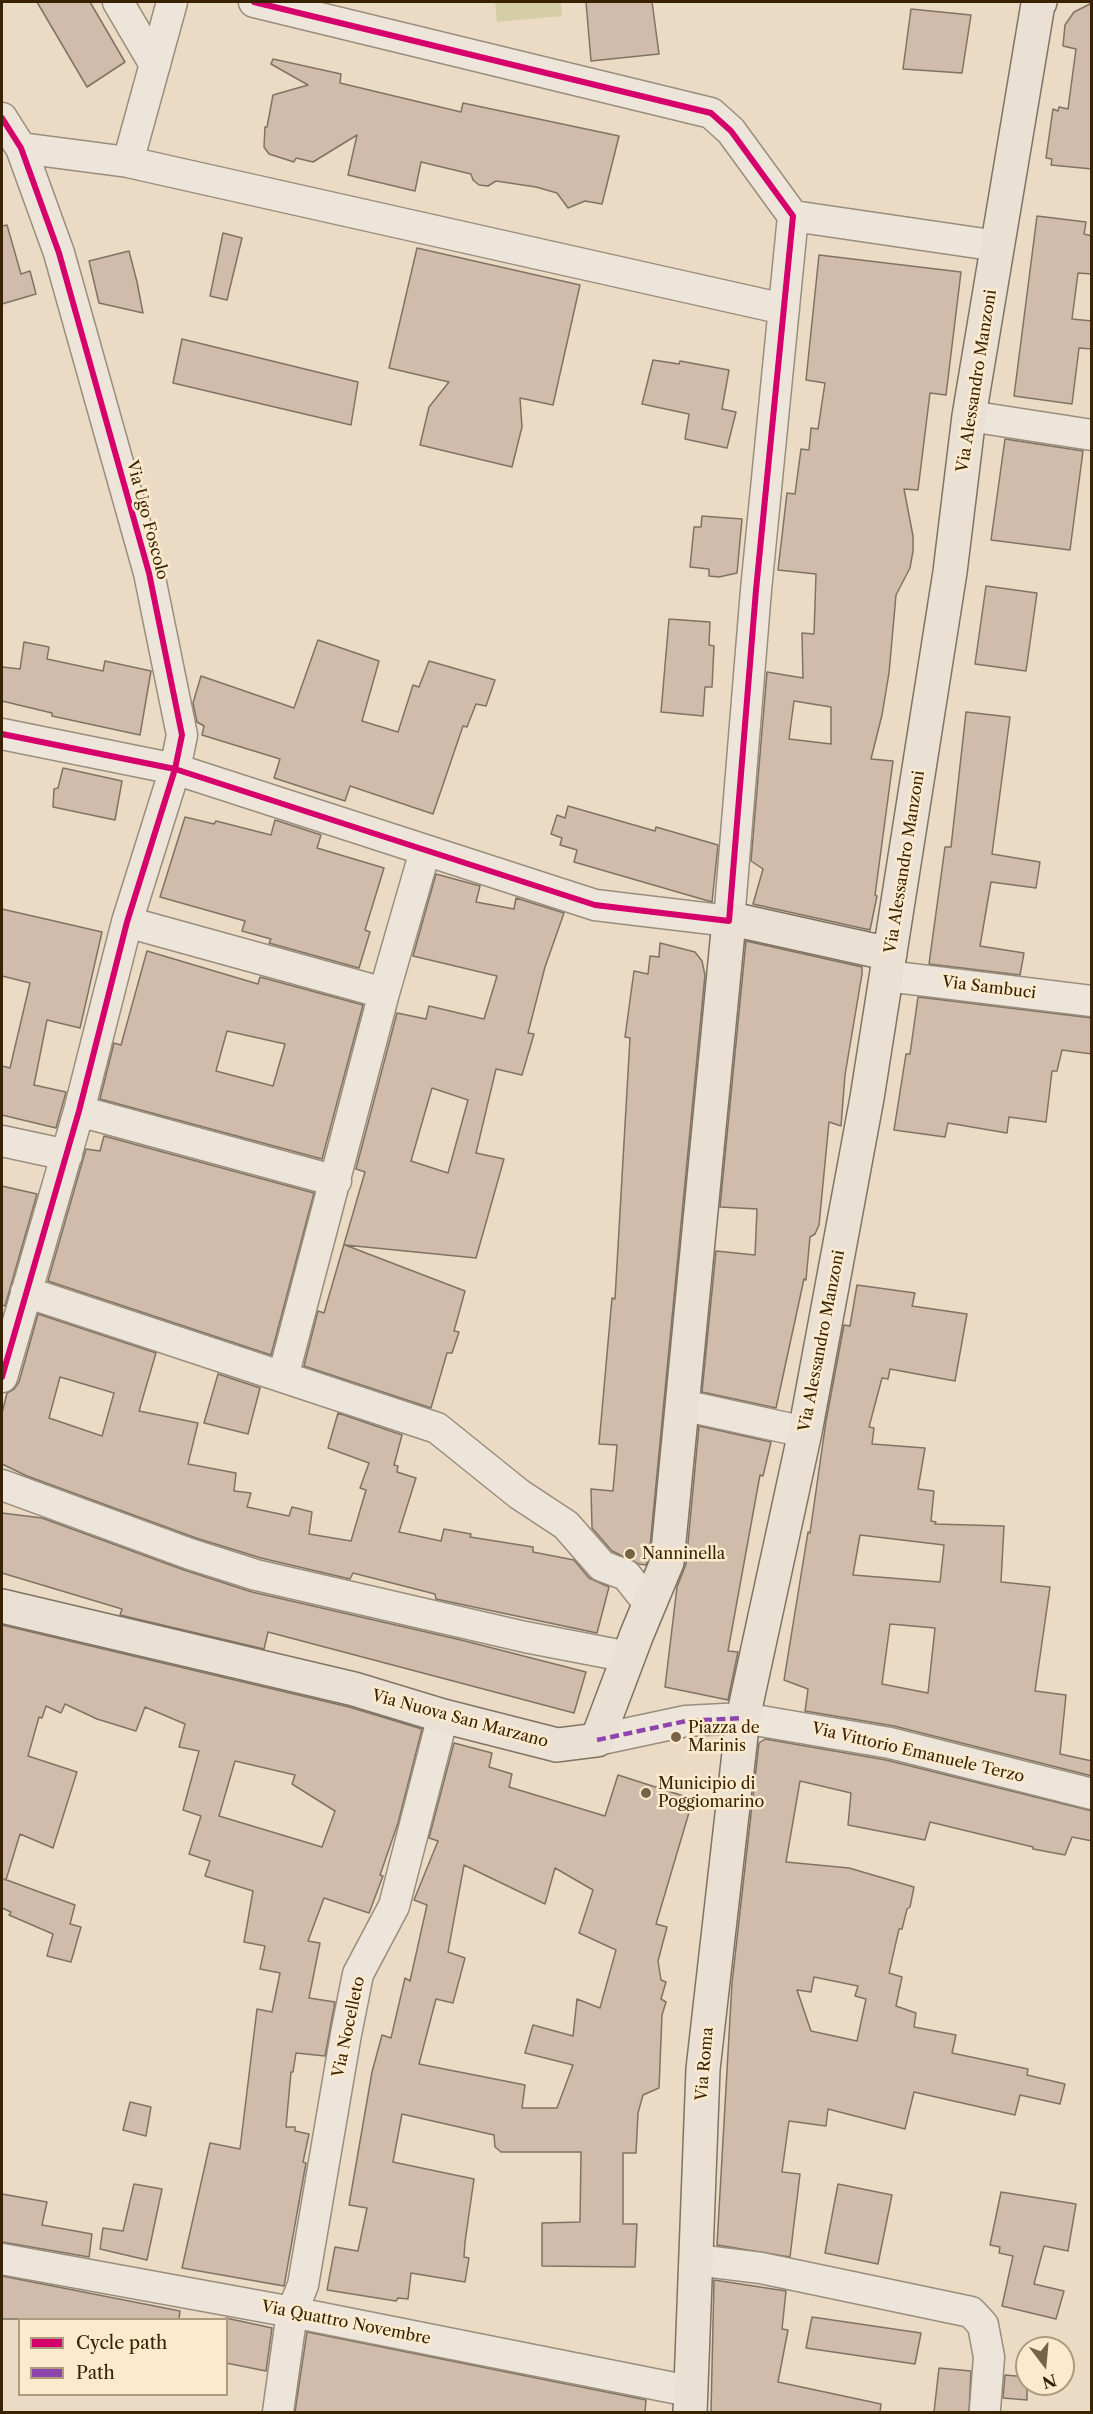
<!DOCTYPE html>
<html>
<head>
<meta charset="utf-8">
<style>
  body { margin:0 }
  #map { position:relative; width:1093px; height:2414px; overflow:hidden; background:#ebdbc5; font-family:"Libre Caslon Text",serif }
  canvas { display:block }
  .frame { position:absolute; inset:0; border:3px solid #392200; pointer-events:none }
  .legend { position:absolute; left:18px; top:2318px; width:210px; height:78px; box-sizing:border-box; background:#fceacf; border:2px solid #ae9a7c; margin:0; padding:8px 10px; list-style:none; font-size:18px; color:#392200 }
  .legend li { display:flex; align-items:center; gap:12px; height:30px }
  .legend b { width:30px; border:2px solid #ae9a7c }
  .north { position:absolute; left:1015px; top:2336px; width:60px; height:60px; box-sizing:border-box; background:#fceacf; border:2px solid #ae9a7c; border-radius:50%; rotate:164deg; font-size:16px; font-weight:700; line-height:24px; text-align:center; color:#392200 }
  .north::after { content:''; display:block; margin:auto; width:21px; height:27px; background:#776345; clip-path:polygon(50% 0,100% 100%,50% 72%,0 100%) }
</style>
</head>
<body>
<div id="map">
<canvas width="1093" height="2414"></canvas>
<div class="frame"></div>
<ul class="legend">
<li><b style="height:8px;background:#d6006c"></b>Cycle path</li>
<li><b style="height:8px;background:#8e44ad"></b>Path</li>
</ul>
<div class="north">N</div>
</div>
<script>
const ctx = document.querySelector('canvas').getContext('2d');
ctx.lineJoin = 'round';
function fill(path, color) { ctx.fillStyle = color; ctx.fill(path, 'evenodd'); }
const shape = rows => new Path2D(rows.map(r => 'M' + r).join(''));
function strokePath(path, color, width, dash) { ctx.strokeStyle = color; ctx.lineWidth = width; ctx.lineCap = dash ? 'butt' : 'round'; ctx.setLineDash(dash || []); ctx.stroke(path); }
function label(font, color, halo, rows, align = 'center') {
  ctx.font = font + ' "Libre Caslon Text",serif'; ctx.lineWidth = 5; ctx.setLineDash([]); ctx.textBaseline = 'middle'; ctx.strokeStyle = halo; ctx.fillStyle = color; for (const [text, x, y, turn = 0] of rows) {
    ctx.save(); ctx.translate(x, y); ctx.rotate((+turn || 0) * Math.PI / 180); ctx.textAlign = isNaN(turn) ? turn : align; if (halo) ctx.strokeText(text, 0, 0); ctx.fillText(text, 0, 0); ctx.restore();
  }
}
fill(shape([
  [495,2,561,2,562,16,497,22]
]), '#d4cda6');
const building = shape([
  [37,2,90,2,125,62,87,87,37,2],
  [586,2,652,2,659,54,591,61,586,2],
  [1092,3,1092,169,1051,165,1052,159,1046,158,1053,109,1058,111,1059,107,1068,109,1076,49,1063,46,1065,25,1074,12,1092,3],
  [911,9,971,15,962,73,903,69,911,9],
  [273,59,341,74,340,83,461,112,463,103,619,136,602,204,585,201,568,208,557,193,536,187,496,181,488,186,479,185,473,180,471,174,421,162,415,191,348,175,357,135,313,162,296,158,294,162,269,154,264,147,265,127,267,127,273,95,308,85,271,64,273,59],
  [1037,216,1086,222,1084,234,1092,236,1092,274,1078,273,1072,319,1092,321,1092,349,1079,348,1072,404,1014,396,1037,216],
  [7,225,21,274,30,271,36,294,2,304,2,226,7,225],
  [223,233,242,238,227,300,210,296,223,233],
  [417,248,580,285,553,405,520,398,522,427,512,467,420,445,429,407,449,382,389,368,417,248],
  [129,251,137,282,143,313,99,303,89,261,129,251],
  [819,255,961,272,946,395,930,393,918,490,904,489,913,536,913,551,910,568,896,595,889,673,882,715,871,759,893,761,875,895,877,896,870,930,753,904,763,869,751,861,767,672,803,678,802,633,814,634,816,574,778,570,787,493,795,494,801,449,809,450,811,428,818,429,825,383,806,380,819,255],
  [794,701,831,707,831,744,789,739,794,701],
  [182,339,358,382,351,425,173,383,182,339],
  [653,360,679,364,680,361,729,370,722,409,736,412,727,448,685,439,689,414,642,404,653,360],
  [1005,439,1083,451,1070,550,991,540,1005,439],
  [702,516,742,519,737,573,719,577,709,576,709,569,690,567,694,527,701,527,702,516],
  [986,586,1037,593,1026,671,975,664,986,586],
  [669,619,710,622,709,645,714,646,712,687,705,687,703,716,661,712,669,619],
  [318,640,379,661,362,721,398,732,413,685,419,687,429,661,495,680,486,706,476,704,467,727,463,726,433,814,350,786,345,801,274,778,280,759,202,735,204,726,197,722,193,703,201,676,294,708,318,640],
  [24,642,49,647,47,659,103,671,105,661,151,671,140,735,52,716,52,713,2,701,2,667,20,669,24,642],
  [966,712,1010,717,992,854,1040,862,1036,888,991,882,980,946,1024,953,1020,975,929,964,945,847,951,847,966,712],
  [63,768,122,781,115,820,53,807,54,789,58,788,63,768],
  [568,806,655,831,656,827,718,845,712,902,574,862,577,850,560,845,562,838,551,834,557,815,565,818,568,806],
  [185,817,214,824,216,821,271,835,275,820,321,835,317,848,384,868,365,930,370,932,359,968,269,943,271,939,242,931,245,921,160,897,185,817],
  [436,874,480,886,476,902,514,909,516,898,564,913,545,967,528,1033,534,1034,522,1075,496,1069,476,1153,504,1159,476,1258,345,1245,465,1291,454,1331,459,1332,452,1353,447,1353,431,1408,304,1366,318,1311,324,1313,365,1172,356,1169,397,1013,426,1019,429,1006,484,1019,497,976,413,956,436,874],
  [432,1088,468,1100,448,1173,411,1161,432,1088],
  [2,909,102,932,80,1028,47,1020,34,1085,66,1092,56,1128,2,1115,2,1066,10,1068,30,983,2,976,2,909],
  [746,941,862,967,862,974,845,1075,841,1126,829,1122,819,1225,815,1234,810,1237,806,1280,804,1279,776,1408,702,1392,716,1251,755,1255,757,1209,720,1207,746,941],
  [660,943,695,952,702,961,705,975,649,1557,646,1565,639,1564,612,1551,592,1528,591,1489,613,1491,617,1445,599,1444,612,1298,615,1299,630,1038,625,1037,634,971,648,974,650,956,659,957,660,943],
  [147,951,258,984,260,977,363,1005,322,1159,100,1099,114,1043,121,1045,147,951],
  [227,1031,285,1044,273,1086,216,1071,227,1031],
  [918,997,1092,1018,1092,1054,1062,1050,1057,1071,1052,1071,1046,1122,1009,1117,1007,1133,948,1123,945,1137,894,1130,906,1054,910,1054,918,997],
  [104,1136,314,1193,271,1355,48,1281,86,1149,100,1151,104,1136],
  [2,1186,37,1194,5,1306,2,1305,2,1186],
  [857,1285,915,1293,912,1306,967,1314,955,1381,890,1369,888,1379,882,1378,869,1427,874,1428,872,1444,925,1448,918,1489,934,1491,931,1521,936,1522,935,1524,1004,1526,1001,1582,1050,1587,1035,1691,1066,1695,1060,1754,1092,1761,1092,1776,894,1726,805,1711,808,1689,784,1680,808,1532,810,1533,826,1421,844,1325,850,1326,857,1285],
  [860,1535,944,1545,940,1582,853,1575,860,1535],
  [890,1624,935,1628,928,1693,882,1684,890,1624],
  [38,1314,156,1353,139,1411,198,1423,188,1464,236,1473,234,1491,251,1493,247,1507,289,1516,292,1507,312,1512,309,1534,351,1541,366,1490,360,1488,369,1463,328,1448,338,1413,402,1435,394,1465,398,1466,397,1472,416,1478,399,1532,441,1541,444,1529,471,1534,470,1537,533,1547,533,1552,574,1560,589,1578,609,1587,597,1633,436,1599,435,1594,353,1573,350,1579,261,1558,196,1538,27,1476,2,1464,2,1413,7,1393,14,1389,19,1382,38,1314],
  [60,1377,114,1393,102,1436,49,1418,60,1377],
  [218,1374,260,1388,248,1434,204,1423,218,1374],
  [699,1426,771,1442,763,1476,760,1475,728,1651,738,1652,728,1700,665,1687,677,1587,686,1564,699,1426],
  [2,1513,42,1518,184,1570,252,1592,461,1640,586,1672,574,1713,268,1632,264,1649,120,1615,122,1609,2,1573,2,1513],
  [2,1625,349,1707,422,1729,398,1823,380,1875,383,1876,369,1913,324,1898,308,1941,320,1943,309,1998,335,2002,325,2056,296,2053,293,2072,291,2072,286,2127,295,2127,295,2131,309,2134,303,2162,306,2163,284,2286,182,2268,210,2143,240,2149,257,2009,272,2012,280,1973,260,1969,265,1946,244,1942,253,1891,205,1876,210,1861,189,1854,201,1816,183,1810,199,1751,179,1747,185,1724,145,1707,136,1731,97,1719,65,1704,61,1713,46,1706,42,1718,39,1717,28,1756,77,1772,53,1848,20,1834,6,1880,4,1879,75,1905,70,1924,81,1927,71,1962,47,1956,53,1934,9,1915,11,1912,2,1908,2,1625],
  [235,1761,295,1775,292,1784,335,1811,322,1847,219,1816,235,1761],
  [765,1739,886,1760,1092,1811,1092,1841,1072,1837,1065,1855,1033,1849,1033,1847,930,1822,925,1840,848,1825,851,1793,800,1781,786,1862,849,1868,914,1887,910,1907,907,1909,902,1929,899,1929,889,1973,902,1977,896,2006,916,2013,914,2027,956,2035,952,2053,1028,2069,1027,2075,1065,2084,1060,2104,1020,2095,1015,2115,914,2092,905,2129,828,2109,826,2126,789,2121,782,2172,800,2174,790,2257,717,2245,732,1983,759,1743,765,1739],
  [814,1977,858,1986,855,1996,866,1999,857,2041,811,2031,797,1990,811,1992,814,1977],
  [454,1743,492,1753,489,1767,512,1774,509,1787,605,1816,618,1775,693,1799,656,1924,667,1927,658,1961,661,1980,666,1982,661,1999,666,2002,662,2015,659,2088,643,2095,638,2113,636,2153,623,2153,623,2224,637,2224,635,2267,542,2266,542,2223,580,2222,581,2152,501,2152,495,2147,494,2135,402,2114,393,2162,474,2179,465,2242,464,2257,469,2258,465,2282,411,2273,408,2299,398,2298,396,2301,327,2290,335,2247,358,2251,367,2208,349,2205,372,2072,382,2035,391,2038,405,1978,410,1981,427,1905,414,1900,438,1841,429,1838,454,1743],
  [464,1865,545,1904,555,1868,593,1890,579,1933,616,1950,600,2008,577,1999,573,2036,533,2025,525,2053,573,2065,557,2108,522,2108,525,2085,419,2064,436,1999,453,2003,465,1958,448,1952,464,1865],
  [130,2102,151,2107,146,2136,123,2130,130,2102],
  [134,2184,162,2189,147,2260,100,2249,103,2228,123,2231,134,2184],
  [838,2184,892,2195,878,2264,825,2253,838,2184],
  [1001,2192,1076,2204,1068,2251,1044,2246,1034,2284,1064,2291,1056,2319,1002,2306,1013,2256,999,2253,1000,2247,990,2245,1001,2192],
  [2,2194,47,2202,42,2225,92,2234,89,2257,2,2242,2,2194],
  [2,2276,180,2311,179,2319,2,2319,2,2276],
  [714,2280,786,2291,782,2329,788,2330,778,2382,881,2404,880,2412,711,2412,714,2280],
  [812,2317,921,2333,915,2364,806,2348,812,2317],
  [226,2318,272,2328,266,2371,226,2363,226,2318],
  [307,2332,646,2400,645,2412,295,2412,307,2332],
  [939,2368,971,2371,969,2412,934,2412,939,2368],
  [1005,2375,1027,2377,1027,2400,1003,2398,1005,2375]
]);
fill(building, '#d1bbab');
strokePath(building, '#7f7363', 1.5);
const minor = shape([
  [118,2,155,65],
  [2,118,21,148,59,253,149,573,182,735,175,769,2,734],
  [21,148,128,162,784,309],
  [128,162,172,2],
  [793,216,998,246],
  [969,416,1092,435],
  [127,922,384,993],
  [887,976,1092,1001],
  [79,1111,336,1181],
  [2,1141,67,1155],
  [26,1292,437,1428,519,1494,566,1525,602,1566,626,1575,650,1605],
  [2,1377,79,1111,127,922,175,769,595,905,729,921,756,590,793,216,731,131,711,113,254,2],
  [283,1377,384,993,425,851],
  [682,1405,805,1432],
  [2,1485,190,1554,256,1575,525,1637,629,1657],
  [597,1740,686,1721,743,1718,890,1743,1092,1794],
  [2,2259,292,2312,689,2391],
  [696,2260,761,2268,971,2312,983,2325,989,2357,985,2409],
  [278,2412,292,2312,303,2285,346,2034,358,1974,394,1906,443,1716]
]);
const major = shape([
  [2,1606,354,1689,443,1716,557,1745,597,1740,637,1634,667,1562,729,921,741,921,890,954],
  [690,2412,703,2069,743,1718,805,1432,867,1098,950,572,969,416,1038,4,1040,2]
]);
strokePath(minor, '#998d7c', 33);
strokePath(major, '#7f7363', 36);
strokePath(minor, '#ede5da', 30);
strokePath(major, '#eae1d4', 33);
strokePath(shape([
  [597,1740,686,1721,743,1718]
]), '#8e44ad', 4.5, [9, 4.5]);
strokePath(shape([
  [2,118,21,148,59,253,149,573,182,735,175,769,2,734],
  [2,1377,79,1111,127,922,175,769,595,905,729,921,756,590,793,216,731,131,711,113,254,2]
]), '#d6006c', 6);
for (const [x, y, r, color] of [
  [630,1554,6,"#776345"],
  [676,1737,6,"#776345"],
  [646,1793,6,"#776345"]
]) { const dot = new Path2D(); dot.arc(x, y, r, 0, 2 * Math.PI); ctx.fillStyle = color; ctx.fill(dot); strokePath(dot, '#fceacf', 2); }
label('16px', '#392200', '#fceacf', [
  ["Via Alessandro Manzoni",977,381,-81],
  ["Via Ugo Foscolo",147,520,75],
  ["Via Alessandro Manzoni",905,862,-81],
  ["Via Sambuci",989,988,7],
  ["Via Alessandro Manzoni",822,1341,-79],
  ["Via Nuova San Marzano",460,1719,15],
  ["Via Vittorio Emanuele Terzo",918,1753,13],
  ["Via Nocelleto",349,2027,-78],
  ["Via Roma",705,2064,-85],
  ["Via Quattro Novembre",346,2323,11]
]);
label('16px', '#392200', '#fceacf', [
  ["Nanninella",642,1554],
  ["Piazza de",688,1728],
  ["Marinis",688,1746],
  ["Municipio di",658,1784],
  ["Poggiomarino",658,1802]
], 'left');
</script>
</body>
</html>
